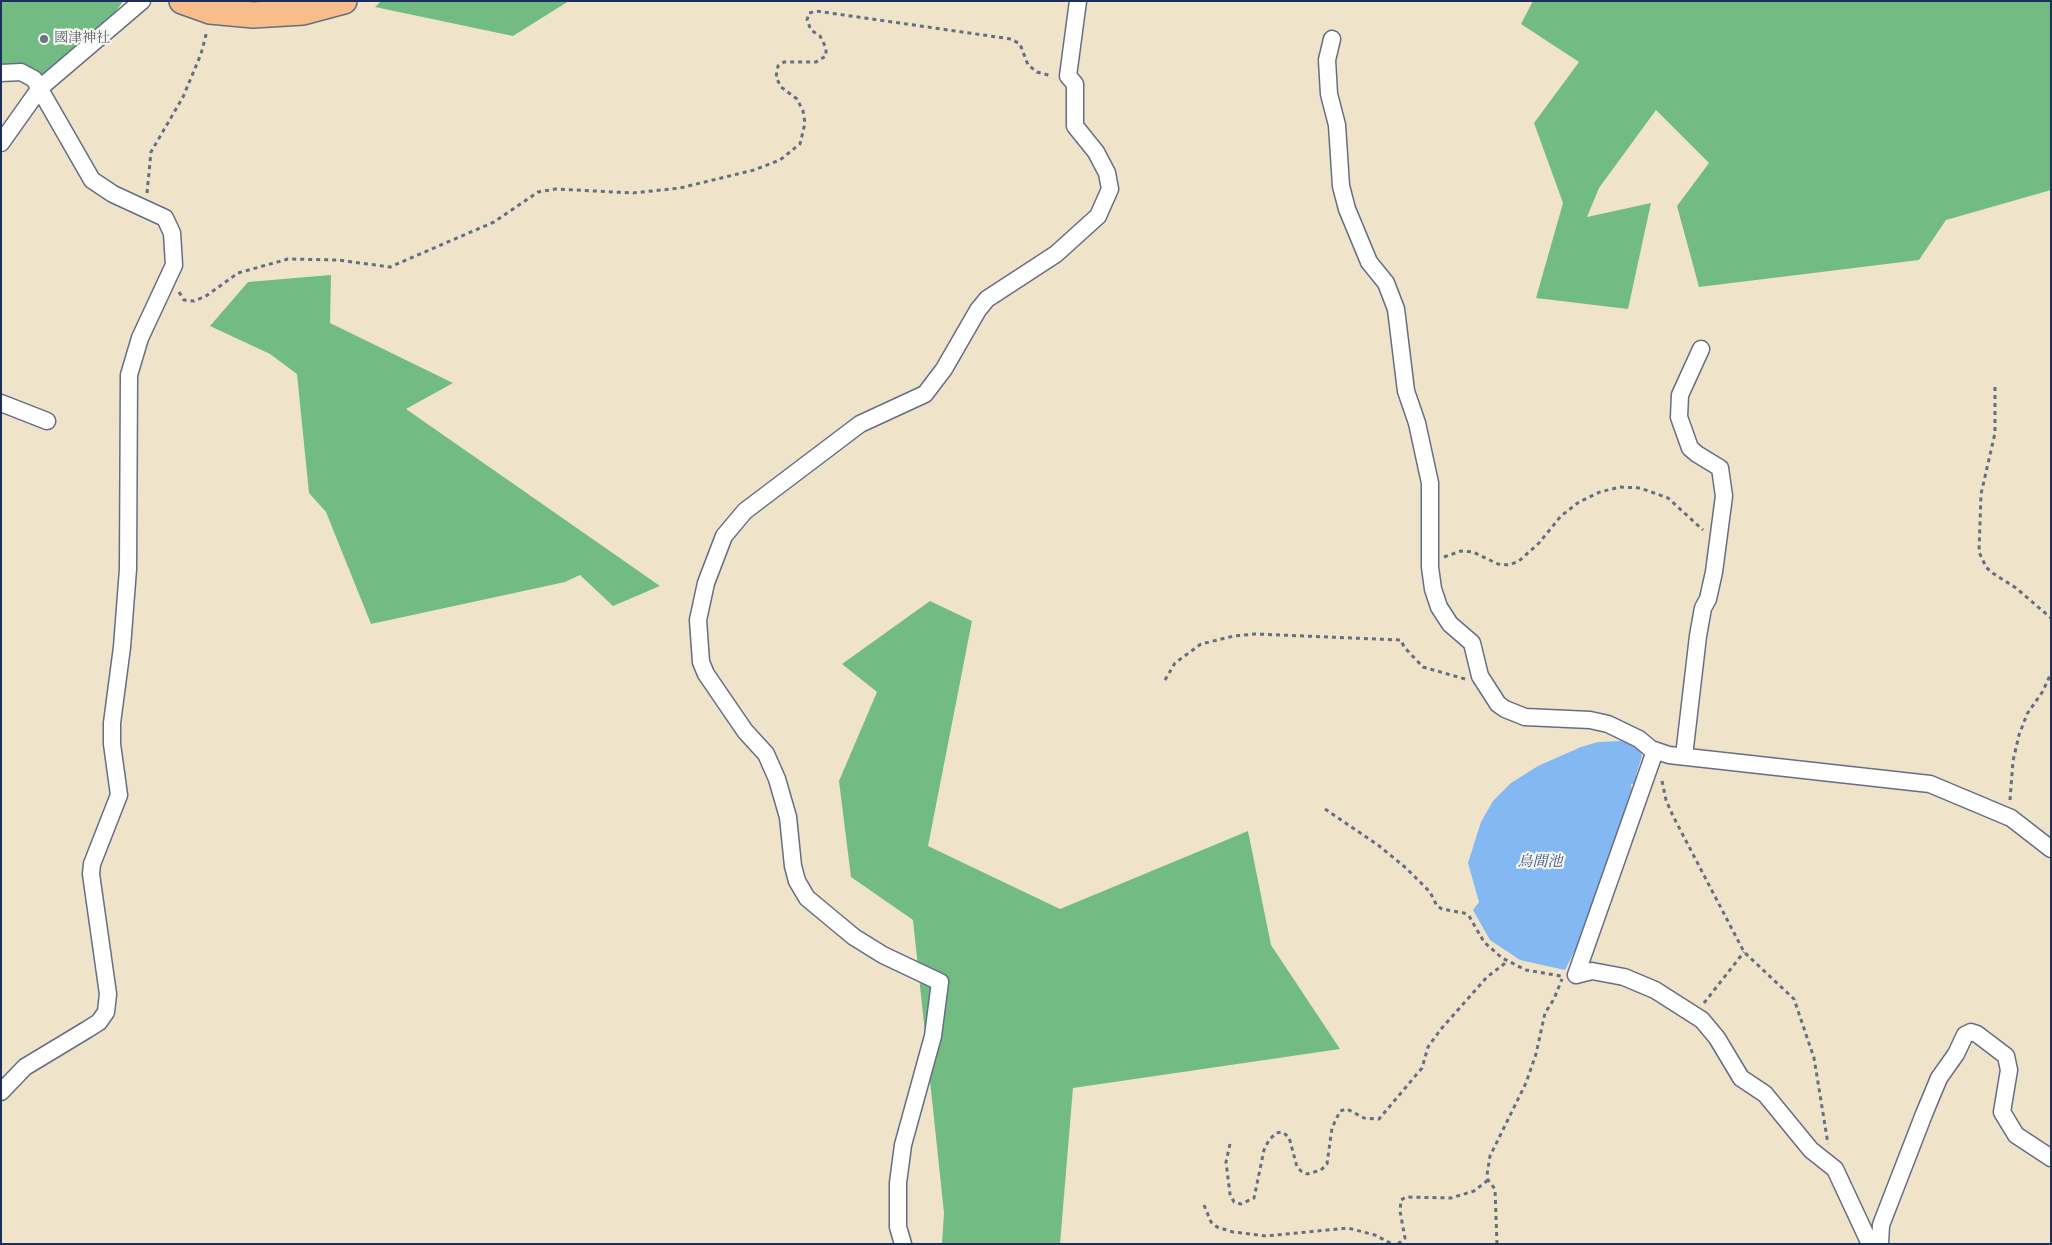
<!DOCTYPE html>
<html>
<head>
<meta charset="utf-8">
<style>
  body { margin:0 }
  #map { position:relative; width:2052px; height:1245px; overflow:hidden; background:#efe4ca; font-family:"IM FELL French Canon",serif }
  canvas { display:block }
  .frame { position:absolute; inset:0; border:2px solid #1b2f5e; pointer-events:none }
</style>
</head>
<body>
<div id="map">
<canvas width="2052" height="1245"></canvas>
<div class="frame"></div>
</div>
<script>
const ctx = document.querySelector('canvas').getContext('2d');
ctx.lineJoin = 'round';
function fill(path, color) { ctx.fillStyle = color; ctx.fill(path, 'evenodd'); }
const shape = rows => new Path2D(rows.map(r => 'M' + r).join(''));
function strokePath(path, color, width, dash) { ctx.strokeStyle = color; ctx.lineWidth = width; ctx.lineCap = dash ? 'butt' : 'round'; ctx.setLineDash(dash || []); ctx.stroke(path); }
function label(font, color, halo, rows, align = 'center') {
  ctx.font = font + ' "IM FELL French Canon","Noto Serif JP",serif'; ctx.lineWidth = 4.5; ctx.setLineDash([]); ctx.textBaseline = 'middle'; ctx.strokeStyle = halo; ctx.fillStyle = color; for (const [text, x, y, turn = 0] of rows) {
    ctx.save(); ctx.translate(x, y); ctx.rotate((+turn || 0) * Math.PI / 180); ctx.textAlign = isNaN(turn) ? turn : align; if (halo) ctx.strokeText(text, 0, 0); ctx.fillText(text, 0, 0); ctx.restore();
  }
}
fill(shape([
  [1,1,123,1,113,16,44,76,24,64,13,63,1,65],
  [381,1,569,1,513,36,375,7],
  [1533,1,2051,1,2051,190,1946,220,1919,260,1699,287,1677,206,1709,163,1656,110,1599,188,1587,217,1651,203,1628,309,1536,298,1563,203,1534,123,1579,62,1521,24],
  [331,275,330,323,453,383,406,409,660,586,613,606,580,575,565,582,371,624,326,512,309,493,297,374,270,354,210,326,248,282],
  [930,601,972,621,928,846,1060,909,1248,831,1271,945,1340,1049,1073,1088,1060,1244,942,1244,944,1213,913,920,851,877,839,781,877,692,842,664]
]), '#72bc84');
fill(shape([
  [1621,741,1631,743,1641,751,1642,756,1636,775,1636,784,1631,784,1633,797,1579,942,1565,970,1520,960,1490,940,1473,910,1479,902,1468,863,1481,822,1493,801,1511,783,1538,766,1581,747,1598,742]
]), '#84b8f2');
const street = shape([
  [1332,39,1327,60,1329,94,1337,125,1341,186,1347,209,1369,262,1386,283,1396,309,1406,391,1417,423,1430,483,1430,567,1433,589,1439,607,1450,624,1472,643,1480,676,1498,704,1505,709,1525,717,1590,720,1608,724,1639,739,1651,749,1669,755,1930,784,2011,818,2051,849],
  [1,73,21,72,34,79,92,180,113,194,165,218,172,233,174,265,140,338,129,375,128,569,122,647,112,723,112,744,119,795,92,864,91,874,108,994,106,1012,99,1022,88,1029,25,1067,1,1092],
  [1,143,40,88,142,1],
  [1,403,47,421],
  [1655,751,1576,975,1592,971,1624,977,1655,990,1702,1020,1717,1038,1741,1078,1765,1094,1811,1150,1835,1169,1870,1244],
  [1684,756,1698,636,1703,608,1708,599,1714,572,1724,496,1720,468,1697,454,1690,448,1679,417,1680,395,1701,349],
  [903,1244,898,1227,898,1183,903,1145,933,1036,940,982,883,955,854,937,807,898,797,881,793,866,788,817,777,779,766,754,745,731,706,674,701,662,698,620,706,583,724,536,745,511,860,424,925,394,944,369,978,310,987,299,1056,254,1098,216,1110,189,1107,173,1096,152,1075,126,1075,84,1068,76,1078,1],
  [1880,1244,1881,1225,1924,1114,1939,1078,1956,1054,1965,1035,1971,1032,1977,1034,2006,1056,2009,1070,2002,1112,2016,1135,2051,1158]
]);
const primary = shape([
  [182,1,210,11,253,15,303,12,344,1]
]);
strokePath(street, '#656e84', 19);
strokePath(primary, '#656e84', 28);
strokePath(shape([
  [147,193,151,152,183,97,201,54,207,31],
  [179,292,184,300,194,301,206,296,238,273,288,259,338,260,390,267,494,222,538,192,556,189,633,193,680,188,754,170,780,160,800,144,805,123,803,111,797,99,781,87,776,77,778,66,784,62,816,62,826,56,826,48,820,36,811,30,807,20,809,13,816,11,1011,39,1020,44,1028,65,1037,72,1052,76],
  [1995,387,1995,433,1981,494,1979,552,1986,567,1991,572,2016,588,2051,618],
  [1444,557,1461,551,1473,552,1498,564,1509,565,1519,561,1539,543,1561,516,1579,502,1600,492,1620,487,1640,488,1668,498,1703,530],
  [1165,680,1175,663,1201,644,1234,636,1255,634,1401,640,1404,647,1423,667,1465,679],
  [1662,781,1666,800,1673,816,1744,952,1794,999,1814,1058,1828,1144],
  [2010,800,2013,761,2019,735,2027,714,2043,691,2051,673],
  [1325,809,1378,845,1406,868,1430,892,1437,906,1442,909,1464,913,1469,916,1484,942,1502,958,1526,970,1561,976],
  [1704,1003,1744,952],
  [1230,1144,1226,1162,1230,1194,1234,1202,1241,1204,1254,1198,1264,1150,1269,1140,1276,1133,1282,1132,1289,1137,1297,1167,1301,1171,1307,1174,1321,1170,1327,1164,1332,1128,1340,1111,1347,1109,1364,1118,1379,1119,1422,1068,1428,1047,1441,1029,1487,977,1508,961],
  [1204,1205,1211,1222,1217,1227,1233,1232,1266,1236,1348,1228,1375,1235,1392,1244],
  [1398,1244,1405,1238,1400,1211,1401,1200,1406,1197,1451,1198,1474,1191,1488,1180],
  [1497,1244,1495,1189,1488,1180,1487,1175,1490,1156,1526,1083,1536,1054,1545,1013,1554,999,1562,979]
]), '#656e84', 3, [4, 4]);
strokePath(street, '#fff', 16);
strokePath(primary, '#f9bd89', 25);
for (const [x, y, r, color] of [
  [44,39,5,"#6b7280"]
]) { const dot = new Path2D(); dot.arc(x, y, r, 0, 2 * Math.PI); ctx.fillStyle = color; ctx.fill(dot); strokePath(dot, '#f6f6f2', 2); }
label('14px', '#5b616d', '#f6f6f2', [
  ["國津神社",54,39]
], 'left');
label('italic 15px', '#3a588a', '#f6f6f2', [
  ["鳥間池",1540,862]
]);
</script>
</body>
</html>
